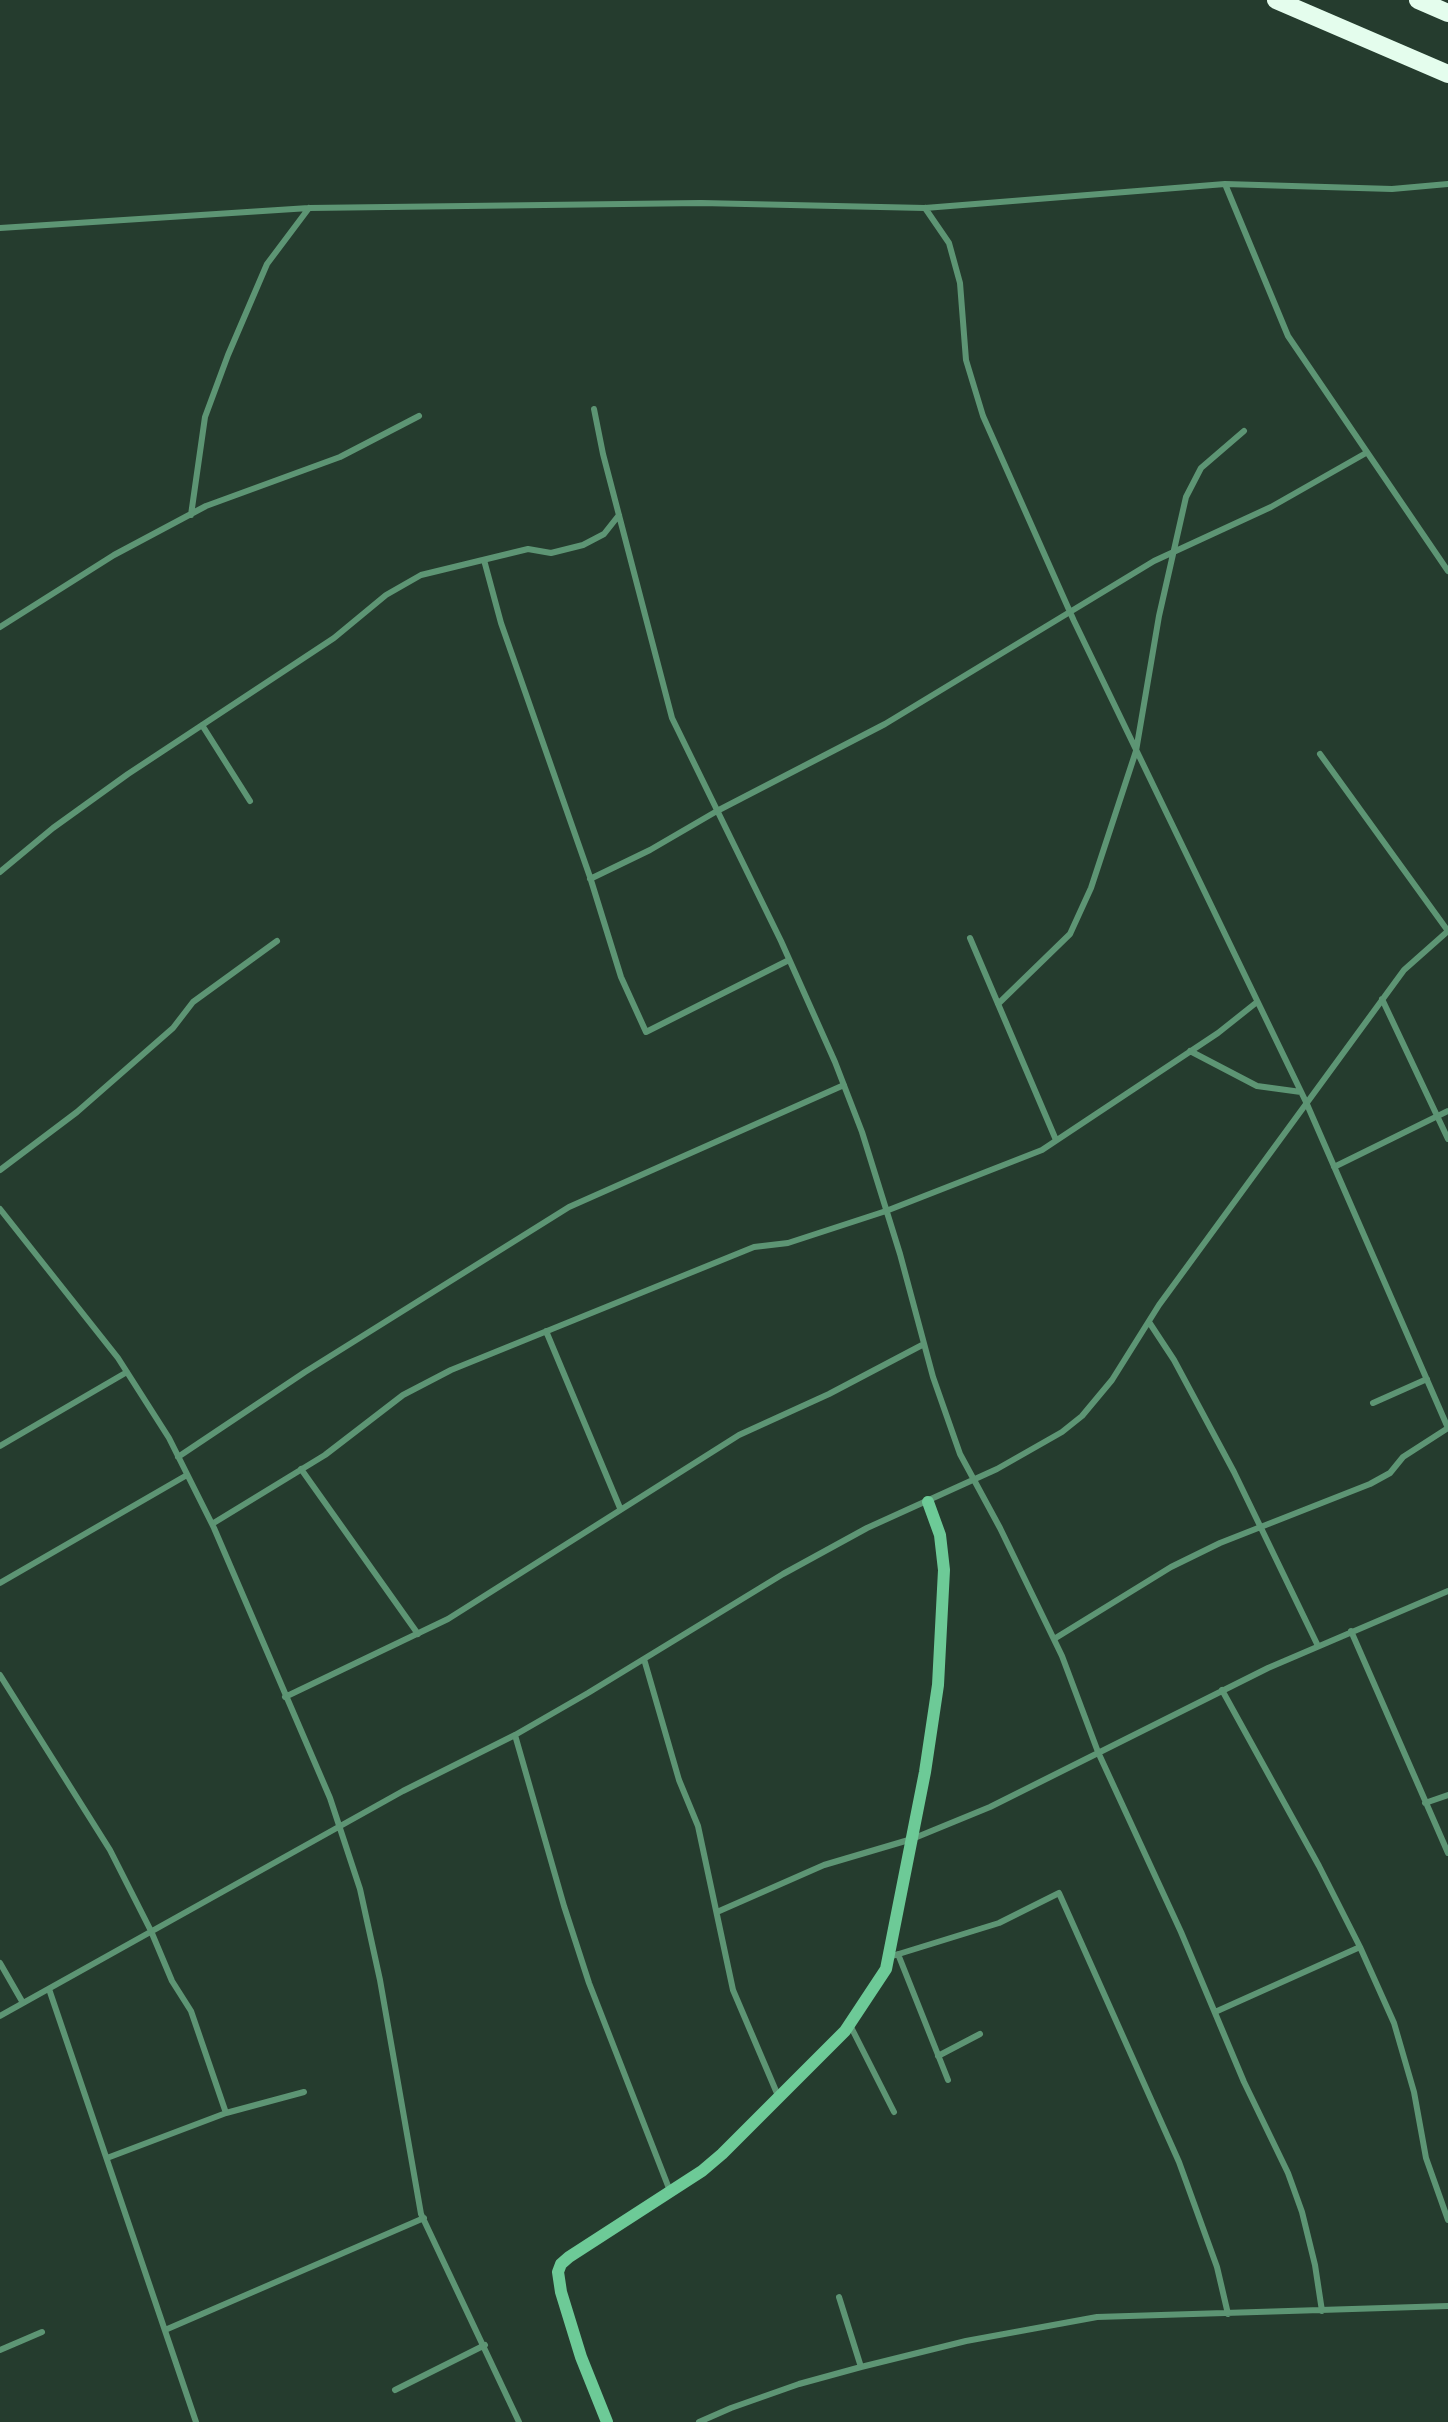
<!DOCTYPE html>
<html>
<head>
<meta charset="utf-8">
<style>
  body { margin:0 }
  canvas { display:block; background:#253c2e }
</style>
</head>
<body>
<canvas width="1448" height="2422"></canvas>
<script>
const ctx = document.querySelector('canvas').getContext('2d');
ctx.lineJoin = 'round';
const shape = rows => new Path2D(rows.map(r => 'M' + r).join(''));
function strokePath(path, color, width, dash) { ctx.strokeStyle = color; ctx.lineWidth = width; ctx.lineCap = dash ? 'butt' : 'round'; ctx.setLineDash(dash || []); ctx.stroke(path); }
strokePath(shape([
  [1225,184,1288,336,1448,571],
  [925,208,949,243,960,283,966,360,983,416,1074,621,1306,1102,1448,1428,1403,1457,1390,1473,1370,1484,1220,1543,1171,1567,1054,1639],
  [0,228,309,208,701,203,925,208,1225,184,1392,189,1448,184],
  [594,409,603,454,672,718,781,941,835,1062,862,1132,900,1254,933,1377,960,1454,1000,1528,1062,1656,1098,1752,1181,1932,1244,2082,1288,2173,1302,2212,1315,2265,1322,2311],
  [191,515,205,417,228,355,267,264,309,208],
  [484,560,501,623,590,877,621,977,646,1032,789,960],
  [0,627,114,555,206,506,340,457,419,416],
  [202,725,250,801],
  [1320,754,1448,931],
  [0,872,53,828,128,774,334,638,386,595,421,575,528,549,551,553,583,545,604,534,619,515],
  [590,879,650,850,717,811,885,724,1154,561,1271,507,1366,453],
  [970,938,1056,1140],
  [1382,999,1448,1139],
  [998,1004,1070,934,1091,888,1136,751,1159,616,1186,497,1201,468,1244,431],
  [1190,1051,1257,1086,1301,1092],
  [1334,1167,1448,1111],
  [0,1170,77,1112,173,1028,193,1002,277,941],
  [0,1209,118,1358,169,1438,214,1528,330,1798,360,1889,380,1980,421,2214,519,2422],
  [1149,1322,1174,1360,1234,1472,1318,1646],
  [546,1331,620,1508],
  [1373,1403,1427,1379],
  [0,1446,127,1372],
  [178,1457,305,1372,569,1207,844,1085],
  [301,1469,418,1634],
  [212,1524,325,1455,403,1395,451,1370,754,1247,788,1243,886,1211,1042,1150,1218,1033,1257,1002],
  [0,1583,187,1475],
  [1351,1631,1448,1853],
  [644,1659,679,1780,698,1826,733,1990,779,2098],
  [0,1675,110,1850,151,1931,172,1981,191,2011,226,2113],
  [1222,1690,1319,1866,1360,1947,1394,2023,1414,2092,1426,2158,1448,2220],
  [285,1697,448,1619,739,1435,829,1394,924,1344],
  [515,1735,564,1906,589,1983,670,2191],
  [1425,1803,1448,1795],
  [717,1912,824,1865,912,1839,990,1807,1268,1668,1448,1591],
  [898,1954,948,2080],
  [889,1957,999,1923,1059,1893,1179,2162,1217,2267,1228,2314],
  [0,1963,23,2003],
  [49,1989,196,2422],
  [1215,2012,1360,1947],
  [0,2016,403,1791,515,1735,588,1693,783,1574,867,1528,997,1469,1062,1432,1082,1416,1112,1380,1159,1305,1404,970,1448,931],
  [850,2025,894,2112],
  [938,2056,980,2034],
  [107,2158,226,2113,304,2092],
  [839,2297,861,2367],
  [165,2330,424,2218],
  [0,2350,42,2332],
  [395,2390,485,2345],
  [699,2422,731,2408,799,2384,861,2367,966,2341,1097,2317,1448,2306]
]), '#5d9574', 6);
strokePath(shape([
  [607,2422,581,2357,561,2292,558,2272,561,2264,569,2257,702,2171,722,2154,845,2031,886,1969,925,1772,938,1685,944,1570,940,1535,928,1502]
]), '#6dca97', 12);
strokePath(shape([
  [1276,0,1448,74],
  [1418,0,1448,13]
]), '#e4fded', 18);
</script>
</body>
</html>
